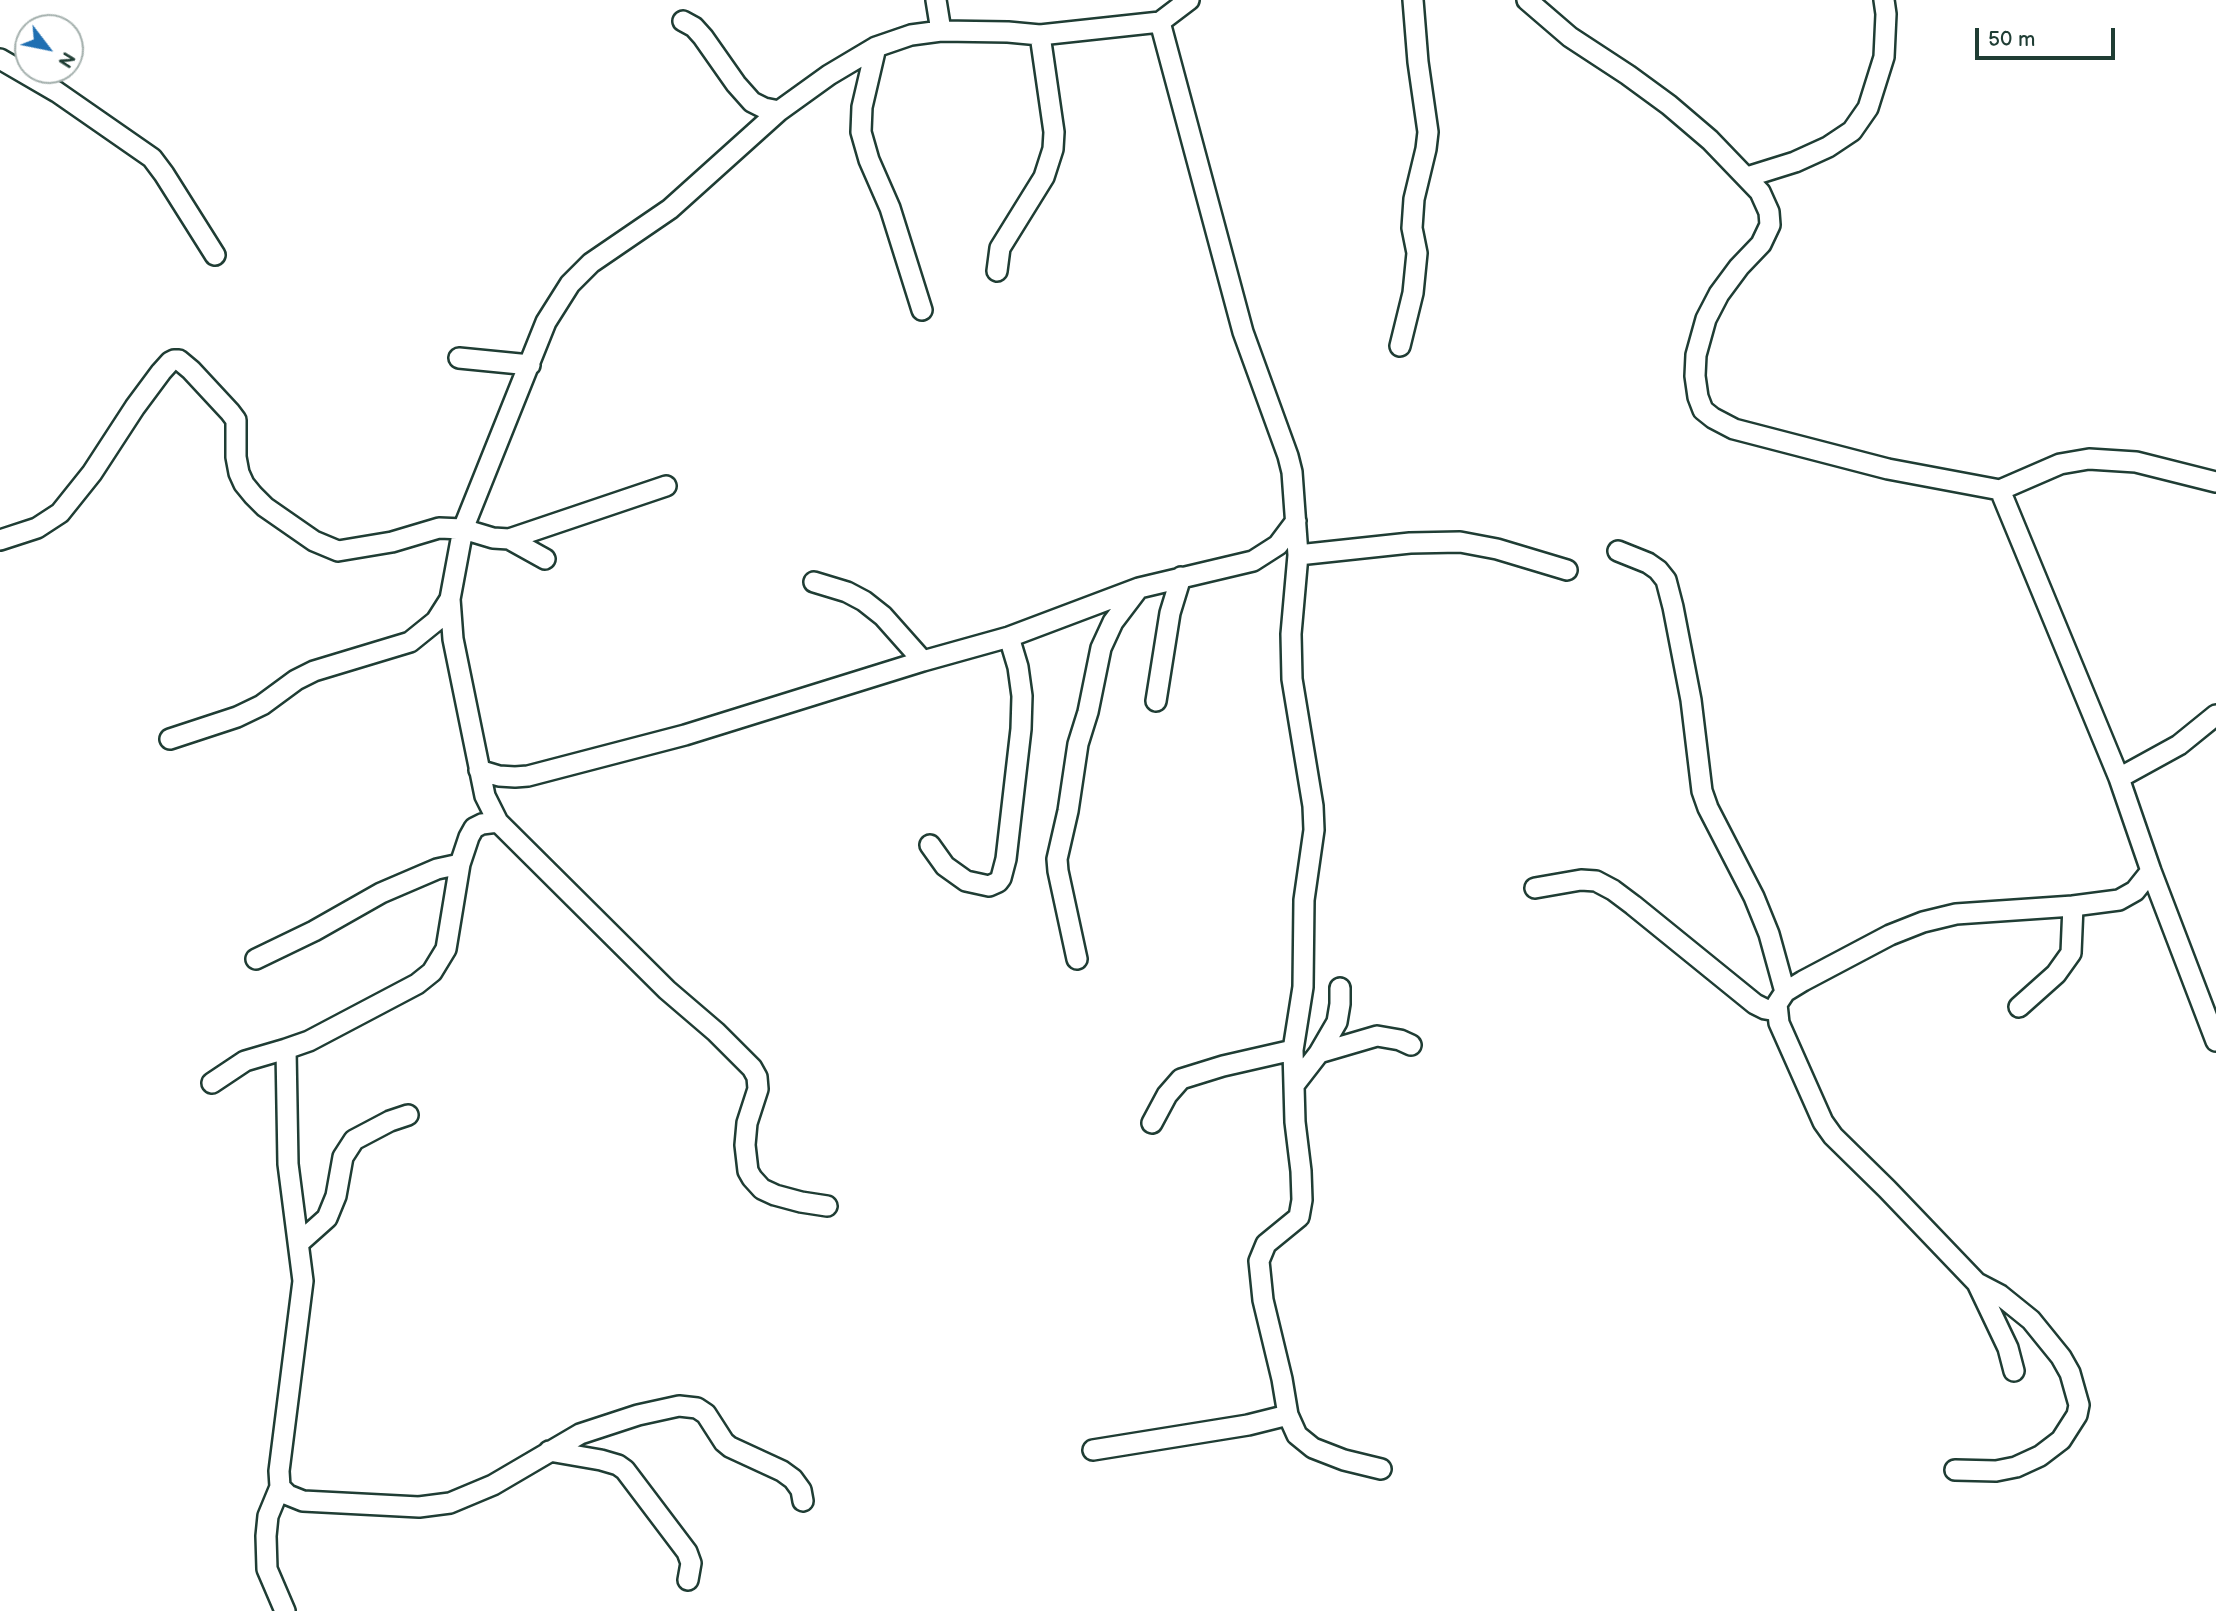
<!DOCTYPE html>
<html>
<head>
<meta charset="utf-8">
<style>
  body { margin:0 }
  #map { position:relative; width:2216px; height:1611px; overflow:hidden; background:#fff; font-family:"Balsamiq Sans",sans-serif }
  canvas { display:block }
  .north { position:absolute; left:14px; top:14px; width:70px; height:70px; box-sizing:border-box; background:#fff; border:2px solid #a5b1ae; border-radius:50%; rotate:122deg; font-size:19px; font-weight:700; line-height:28px; text-align:center; color:#1f3d34 }
  .north::after { content:''; display:block; margin:auto; width:24px; height:32px; background:#1f6fb2; clip-path:polygon(50% 0,100% 100%,50% 72%,0 100%) }
  .scale { position:absolute; left:1975px; top:28px; width:140px; height:32px; box-sizing:border-box; border:4px solid #1f3d34; border-top:0; padding-left:9px; font-size:21px; line-height:24px; white-space:nowrap; color:#1f3d34; -webkit-text-stroke:5px #fff; paint-order:stroke }
</style>
</head>
<body>
<div id="map">
<canvas width="2216" height="1611"></canvas>
<div class="north">N</div>
<div class="scale">50 m</div>
</div>
<script>
const ctx = document.querySelector('canvas').getContext('2d');
ctx.lineJoin = 'round';
const shape = rows => new Path2D(rows.map(r => 'M' + r).join(''));
function strokePath(path, color, width, dash) { ctx.strokeStyle = color; ctx.lineWidth = width; ctx.lineCap = dash ? 'butt' : 'round'; ctx.setLineDash(dash || []); ctx.stroke(path); }
const street = shape([
  [936,0,941,31,1008,32,1040,35,1160,22,1189,0],
  [1527,0,1570,37,1628,75,1669,105,1710,140,1760,192,1769,212,1770,225,1761,244,1739,267,1719,294,1706,319,1696,355,1695,376,1698,397,1703,410,1713,418,1734,429,1888,469,2000,490,2119,778,2151,871,2216,1041],
  [683,21,694,27,703,37,736,84,752,102,764,108,779,111],
  [876,47,862,107,861,132,869,160,890,208,922,310],
  [0,59,57,92,152,158,164,174,215,255],
  [1747,177,1795,162,1828,147,1852,131,1868,108,1884,57,1886,14,1884,0],
  [997,271,1000,248,1044,177,1053,149,1054,132,1040,35],
  [1400,346,1413,293,1417,253,1412,228,1414,199,1426,149,1428,132,1418,62,1413,0],
  [459,358,530,365],
  [2000,490,2060,464,2089,459,2136,462,2216,482],
  [509,539,545,559],
  [0,540,37,528,60,513,92,473,135,407,161,372,170,362,174,360,179,360,191,370,230,412,236,420,236,457,239,473,244,484,253,495,265,507,314,541,338,551,392,542,439,528,463,529,493,538,509,539,666,486],
  [1618,551,1648,563,1658,570,1666,580,1673,607,1691,700,1702,791,1708,808,1754,897,1769,934,1785,992],
  [1298,555,1410,543,1460,542,1497,549,1567,570],
  [814,582,847,592,864,601,883,616,923,661],
  [1156,701,1170,613,1181,577],
  [170,739,237,717,262,705,296,680,314,671,410,642,436,621,450,599],
  [479,770,499,776,515,777,528,776,685,735,923,661,1009,637,1139,588,1253,561,1278,545,1296,521],
  [2119,778,2179,745,2216,715],
  [498,822,482,824,474,828,469,837,460,864,446,949,432,972,417,984,309,1041,286,1049,288,1164,303,1281,279,1471,280,1487,288,1495,303,1501,419,1507,450,1503,493,1485,580,1434,638,1415,679,1406,697,1408,706,1414,724,1442,730,1447,782,1471,793,1479,801,1490,803,1501],
  [930,845,945,866,966,881,989,886,998,882,1001,878,1006,859,1021,729,1022,696,1018,667,1009,637],
  [1535,888,1581,880,1596,881,1613,890,1633,905,1755,1004,1765,1009,1777,1011],
  [256,959,314,931,381,893,437,869,460,864],
  [1077,959,1058,871,1057,859,1068,811,1078,744,1088,712,1101,648,1113,622,1138,589],
  [2019,1007,2056,974,2071,953,2073,906,2119,900,2135,891,2151,871],
  [1319,1053,1377,1036,1400,1040,1411,1045],
  [212,1083,245,1061,286,1049],
  [1295,1084,1319,1053,1337,1022,1340,1004,1340,988],
  [1152,1123,1167,1095,1181,1079,1223,1066,1293,1050],
  [827,1206,801,1202,775,1195,762,1189,752,1178,748,1171,745,1145,747,1123,758,1089,757,1077,752,1068,716,1032,667,990,498,822,485,796,453,639,450,599,463,529,546,322,570,284,591,263,670,209,779,111,829,75,876,47,911,35,941,31],
  [299,1243,327,1218,336,1196,343,1157,354,1140,390,1121,408,1115],
  [1977,1283,2008,1348,2014,1371],
  [1288,1415,1297,1435,1313,1448,1344,1460,1381,1469],
  [1093,1450,1248,1425,1288,1415,1282,1379,1263,1300,1259,1261,1266,1244,1299,1217,1302,1200,1301,1171,1295,1122,1293,1050,1303,987,1304,900,1314,830,1313,806,1292,679,1291,634,1298,555,1292,472,1288,456,1243,332,1160,22],
  [549,1451,601,1460,618,1465,625,1470,687,1552,691,1563,688,1580],
  [1955,1470,1996,1471,2016,1467,2040,1456,2061,1440,2077,1415,2079,1405,2070,1373,2061,1357,2031,1320,2000,1295,1977,1283,1887,1189,1833,1136,1823,1122,1779,1023,1777,1004,1785,992,1803,981,1890,935,1923,922,1956,914,2073,906],
  [280,1487,268,1516,266,1536,267,1569,285,1611]
]);
strokePath(street, '#1f3d34', 24);
strokePath(street, '#fff', 19);
</script>
</body>
</html>
